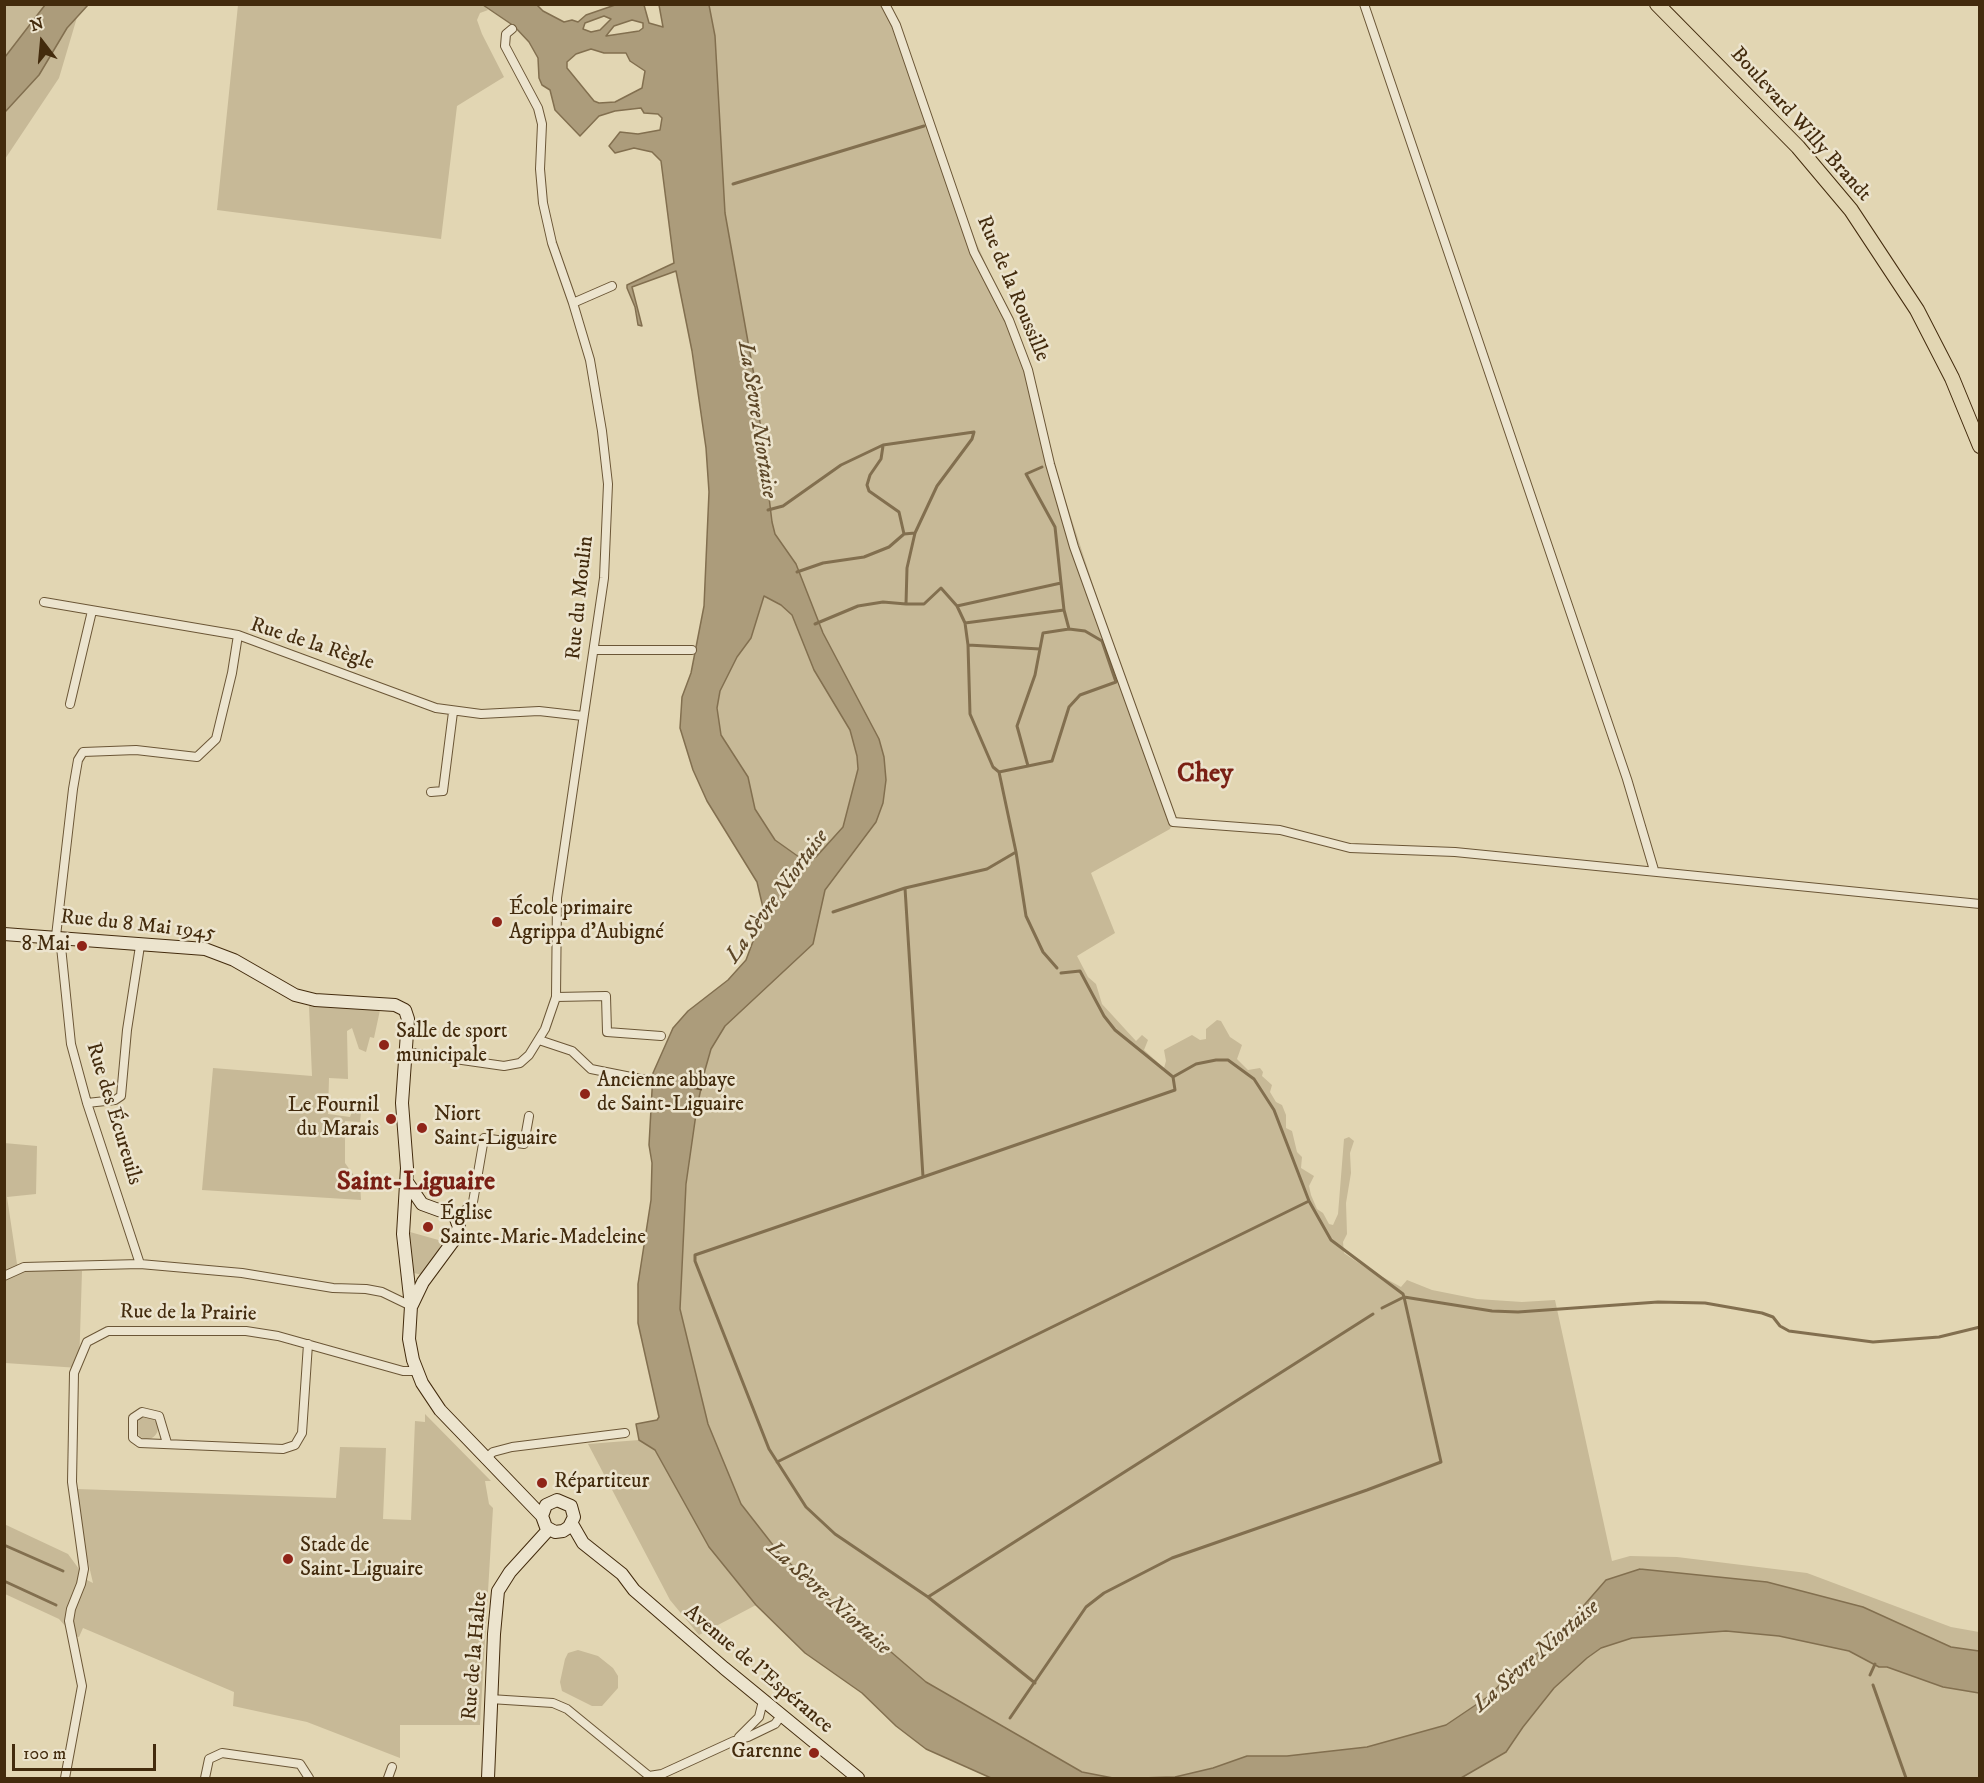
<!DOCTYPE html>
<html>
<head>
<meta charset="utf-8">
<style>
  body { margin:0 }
  #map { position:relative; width:1984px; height:1783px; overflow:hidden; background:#e2d6b3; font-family:"IM FELL DW Pica",serif }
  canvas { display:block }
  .frame { position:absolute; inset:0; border:6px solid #432b0d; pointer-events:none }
  .north { position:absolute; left:12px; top:12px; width:60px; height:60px; -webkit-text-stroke:4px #ece4ce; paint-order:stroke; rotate:344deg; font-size:16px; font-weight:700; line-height:24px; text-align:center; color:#432b0d }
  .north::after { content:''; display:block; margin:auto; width:21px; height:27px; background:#432b0d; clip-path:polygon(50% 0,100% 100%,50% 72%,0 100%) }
  .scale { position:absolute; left:12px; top:1744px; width:144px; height:27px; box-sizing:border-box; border:3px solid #432b0d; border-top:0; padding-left:8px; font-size:18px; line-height:21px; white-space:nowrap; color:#432b0d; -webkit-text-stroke:4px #ece4ce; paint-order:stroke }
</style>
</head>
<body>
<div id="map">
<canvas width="1984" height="1783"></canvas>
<div class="frame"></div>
<div class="north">N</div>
<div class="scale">100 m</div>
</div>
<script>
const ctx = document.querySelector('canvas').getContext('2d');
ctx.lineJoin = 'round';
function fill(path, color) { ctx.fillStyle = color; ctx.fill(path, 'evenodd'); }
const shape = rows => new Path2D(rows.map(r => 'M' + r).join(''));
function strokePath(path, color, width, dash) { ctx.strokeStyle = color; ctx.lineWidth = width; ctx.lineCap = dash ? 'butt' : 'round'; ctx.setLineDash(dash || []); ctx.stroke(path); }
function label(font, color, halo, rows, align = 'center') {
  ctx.font = font + ' "IM FELL DW Pica",serif'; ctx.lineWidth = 5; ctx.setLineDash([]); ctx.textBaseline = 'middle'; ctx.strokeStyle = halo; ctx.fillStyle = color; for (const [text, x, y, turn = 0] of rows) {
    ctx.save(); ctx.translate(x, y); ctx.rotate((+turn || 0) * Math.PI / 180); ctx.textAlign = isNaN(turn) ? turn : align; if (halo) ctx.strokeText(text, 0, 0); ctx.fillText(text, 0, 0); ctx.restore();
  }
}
fill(shape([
  [483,4,488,10,480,13,477,20,482,34,504,77,457,106,441,239,217,210,238,5],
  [5,5,88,5,78,14,59,78,5,159],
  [688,5,888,5,976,242,1024,348,1035,381,1054,465,1127,689,1175,817,1170,829,1091,873,1115,933,1077,956,1088,977,1096,984,1102,1004,1136,1041,1142,1035,1148,1040,1144,1050,1164,1068,1166,1061,1164,1050,1192,1035,1200,1040,1206,1039,1206,1029,1217,1020,1221,1021,1230,1037,1242,1045,1237,1059,1248,1070,1260,1068,1263,1072,1262,1076,1272,1085,1270,1092,1276,1102,1282,1105,1286,1115,1286,1128,1292,1131,1297,1152,1302,1157,1301,1168,1314,1176,1309,1186,1311,1195,1317,1209,1323,1213,1329,1224,1333,1225,1338,1214,1344,1139,1349,1137,1354,1141,1350,1153,1351,1173,1346,1203,1347,1234,1343,1242,1344,1253,1366,1268,1401,1287,1407,1280,1432,1290,1477,1299,1522,1302,1555,1300,1612,1561,1630,1556,1677,1557,1807,1573,1951,1627,1979,1632,1979,1778,1102,1778,1082,1772,926,1682,780,1554,741,1504,708,1424,680,1309,681,1261,696,1051,813,944,800,857,775,840,755,809,748,777,721,735,717,708,720,691,737,657,751,638,764,596,766,596],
  [309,1006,380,1010,374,1038,370,1037,366,1052,359,1049,352,1028,347,1031,348,1079,329,1078,328,1114,350,1117,352,1112,361,1112,360,1122,345,1121,345,1163,360,1184,361,1200,202,1190,213,1068,312,1076],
  [4,1143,37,1146,36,1194,7,1197,17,1264,82,1271,79,1368,5,1363],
  [410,1232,442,1241,439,1250,422,1275,410,1272,407,1240],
  [425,1414,491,1481,485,1481,489,1504,493,1508,480,1725,400,1725,400,1758,307,1722,233,1706,234,1692,83,1628,79,1637,74,1636,59,1619,5,1594,4,1524,68,1554,87,1580,93,1583,83,1540,77,1489,336,1498,340,1447,386,1448,383,1519,411,1520,415,1421,425,1422],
  '136 1428a11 11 0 1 1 22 0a11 11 0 1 1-22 0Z',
  [639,1440,655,1450,709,1547,756,1605,699,1635,670,1600,588,1444],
  [578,1650,598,1656,613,1668,618,1676,618,1688,602,1706,592,1706,562,1691,560,1682,565,1659,568,1653]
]), '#c7b997');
const water = shape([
  [45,5,88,5,67,28,39,75,5,112,5,57,45,5],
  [483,5,537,5,543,11,564,22,572,20,578,22,586,15,615,5,644,5,649,23,663,27,659,5,709,5,715,36,725,213,755,381,772,522,775,534,796,564,823,633,879,739,884,757,886,780,883,803,876,822,825,890,813,944,725,1026,711,1049,705,1070,697,1107,686,1184,680,1309,708,1424,741,1504,780,1554,812,1584,926,1682,1082,1772,1113,1778,991,1778,926,1749,896,1726,862,1693,805,1653,756,1605,709,1547,655,1450,639,1440,636,1424,657,1420,659,1417,638,1323,638,1284,651,1200,652,1163,649,1145,653,1073,673,1028,688,1011,728,980,746,960,764,912,757,882,707,801,693,770,680,728,682,697,691,673,704,606,709,492,706,448,692,351,676,271,632,287,642,326,638,325,635,307,627,288,627,285,674,263,661,161,652,152,634,148,615,153,609,146,620,132,638,134,660,130,662,118,658,114,644,113,641,108,615,111,599,116,580,136,555,110,550,90,542,85,539,78,538,58,529,42,514,26,483,5],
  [604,16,611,19,600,30,591,32,583,29,585,23,604,16],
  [632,20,643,23,643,28,639,31,606,36,614,26,632,20],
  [591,49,604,53,626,53,630,61,645,71,642,88,615,102,599,103,594,101,567,68,567,62,576,54,591,49],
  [764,596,781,605,792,615,814,670,850,730,857,756,858,769,843,827,816,857,810,859,799,857,775,840,755,809,748,777,721,735,717,708,720,691,737,657,751,638,764,596],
  [1640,1569,1767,1582,1863,1607,1951,1647,1979,1651,1979,1693,1943,1687,1887,1667,1879,1667,1849,1651,1779,1636,1726,1631,1632,1638,1601,1648,1587,1658,1554,1688,1523,1727,1506,1752,1461,1778,1139,1778,1175,1777,1213,1768,1247,1756,1287,1756,1367,1747,1446,1725,1489,1696,1513,1671,1551,1643,1606,1580,1640,1569]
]);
fill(water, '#ac9c7b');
strokePath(water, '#826f4f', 1.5);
strokePath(shape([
  [733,184,924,126],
  [883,446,881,459,870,475,867,485,869,491,899,512,904,534],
  [1042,467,1026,474,1055,527,1061,583],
  [768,510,783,506,841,465,883,445,974,432,972,439,937,486,915,533,907,568,906,604,924,604,941,588,957,606,965,623,968,645,970,714,993,767,999,772],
  [797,572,823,563,864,557,889,547,904,534,915,533],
  [957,606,1061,583,1064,610],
  [965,623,1064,610,1069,629],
  [815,624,858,606,883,602,906,604],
  [968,645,1040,649],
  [1016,852,999,772,1028,766,1052,761,1069,707,1080,695,1116,682,1102,641,1085,631,1069,629,1043,633,1035,675,1017,726,1028,766],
  [905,888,987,869,1016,852,1026,916,1043,952,1057,968],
  [833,912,905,888,923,1177,695,1255,695,1261,769,1449,806,1507,835,1534,928,1597,1035,1683],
  [1173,1077,1196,1064,1216,1060,1228,1060,1254,1079,1274,1110,1309,1201,1331,1240,1403,1294,1404,1297,1382,1308],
  [923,1177,1175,1090,1173,1077,1115,1030,1104,1016,1080,971,1061,973],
  [777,1462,1309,1201],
  [4,1545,63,1571],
  [4,1581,56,1605],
  [928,1597,1373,1314],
  [1870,1675,1875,1664],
  [1873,1685,1906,1778],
  [1010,1718,1086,1607,1104,1593,1172,1558,1367,1490,1441,1462,1404,1297,1492,1311,1518,1312,1658,1302,1705,1303,1762,1313,1773,1317,1780,1326,1789,1331,1873,1342,1939,1337,1980,1327]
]), '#826f4f', 3);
strokePath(shape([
  [652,1079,704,1089,704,1090,651,1081,652,1079]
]), '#5d4728', 1.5, [8, 6]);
const street = shape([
  [885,4,896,25,974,252,1009,320,1028,370,1050,464,1074,547,1173,822,1280,830,1350,848,1455,852,1980,904],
  [1364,4,1627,779,1654,870],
  [573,303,612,286],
  [44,602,238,635],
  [595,650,692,650],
  [70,704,92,611],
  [431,792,443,791,453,712],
  [56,936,73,789,78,760,83,752,136,750,197,757,216,739,232,673,238,635,436,708,481,714,539,711,583,716],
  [60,937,71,1044,87,1103,140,1264,242,1273,333,1288,366,1289,382,1292,411,1306],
  [556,997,606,996,607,1032,661,1036],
  [539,1040,572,1051,591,1069,651,1081],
  [406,1052,504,1066,520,1063,529,1055,545,1029,556,997,557,898,604,578,608,484,602,431,590,360,573,303,552,243,543,203,540,169,542,124,538,108,505,46,506,34,512,29],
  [87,1103,115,1100,121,1096,127,1030,140,946],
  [457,1219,473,1202,484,1138,524,1144,529,1116],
  [4,1276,24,1267,140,1264],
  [167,1443,159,1416,142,1412,133,1418,133,1438,140,1443,283,1449,295,1445,302,1433,308,1344],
  [485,1459,493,1452,512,1447,625,1433],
  [490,1699,553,1703,567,1709,649,1776,662,1774,734,1741,748,1737,775,1724,781,1716],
  [739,1737,759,1717,763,1701],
  [65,1778,82,1686,69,1621,71,1609,81,1584,84,1569,72,1482,74,1373,87,1342,108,1331,246,1331,278,1336,403,1371,416,1371],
  [205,1778,209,1759,222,1753,300,1764,309,1778],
  [388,1778,392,1767]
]);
const secondary = shape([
  [4,934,205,949,234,960,295,995,315,1000,395,1005,405,1010,408,1019,402,1103,407,1168,403,1234,411,1306,409,1339,413,1360,422,1383,440,1410,542,1516,546,1527,555,1532,563,1531,569,1527,574,1517,571,1506,557,1500,546,1505,542,1516],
  [407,1182,422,1204,455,1216,459,1227,454,1240,423,1282,412,1305],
  [572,1524,583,1543,622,1574,634,1590,724,1668,858,1778],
  [488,1778,494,1634,498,1591,510,1572,549,1529]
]);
const primary = shape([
  [1657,4,1798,147,1851,210,1917,310,1952,378,1980,446]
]);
strokePath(street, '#6b5636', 10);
strokePath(secondary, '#432b0d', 14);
strokePath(primary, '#432b0d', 16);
strokePath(street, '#ece4ce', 8);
strokePath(secondary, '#ece4ce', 12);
strokePath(primary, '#e2d6b3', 14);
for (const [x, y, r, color] of [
  [497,922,6,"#8f2418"],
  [82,946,6,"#8f2418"],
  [384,1045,6,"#8f2418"],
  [585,1094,6,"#8f2418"],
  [391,1119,6,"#8f2418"],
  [422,1128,6,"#8f2418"],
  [428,1227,6,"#8f2418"],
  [542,1483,6,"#8f2418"],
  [288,1559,6,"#8f2418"],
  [814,1753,6,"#8f2418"]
]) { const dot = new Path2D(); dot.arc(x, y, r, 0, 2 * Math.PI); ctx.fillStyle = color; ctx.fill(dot); strokePath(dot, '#ece4ce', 2); }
label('21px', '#432b0d', '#ece4ce', [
  ["Boulevard Willy Brandt",1800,125,48],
  ["Rue de la Roussille",1012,289,67],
  ["Rue du Moulin",581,598,-84],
  ["Rue de la Règle",312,645,18],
  ["Rue du 8 Mai 1945",138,926,6],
  ["Rue des Écureuils",113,1114,73],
  ["Rue de la Prairie",188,1314,1],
  ["Rue de la Halte",476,1656,-85],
  ["Avenue de l'Espérance",758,1670,40]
]);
label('21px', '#432b0d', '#ece4ce', [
  ["École primaire",509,910],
  ["Agrippa d'Aubigné",509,934],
  ["8 Mai",70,946,"right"],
  ["Salle de sport",396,1033],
  ["municipale",396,1057],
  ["Ancienne abbaye",597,1082],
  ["de Saint-Liguaire",597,1106],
  ["Le Fournil",379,1107,"right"],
  ["du Marais",379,1131,"right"],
  ["Niort",434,1116],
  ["Saint-Liguaire",434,1140],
  ["Église",440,1215],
  ["Sainte-Marie-Madeleine",440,1239],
  ["Répartiteur",554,1483],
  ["Stade de",300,1547],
  ["Saint-Liguaire",300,1571],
  ["Garenne",802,1753,"right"]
], 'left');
label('italic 22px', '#5d4728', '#ece4ce', [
  ["La Sèvre Niortaise",756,420,81],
  ["La Sèvre Niortaise",778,897,-54],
  ["La Sèvre Niortaise",828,1599,42],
  ["La Sèvre Niortaise",1537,1657,-41]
]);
label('bold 27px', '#7a1f14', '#ece4ce', [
  ["Chey",1205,775],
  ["Saint-Liguaire",416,1183]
]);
</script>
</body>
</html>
